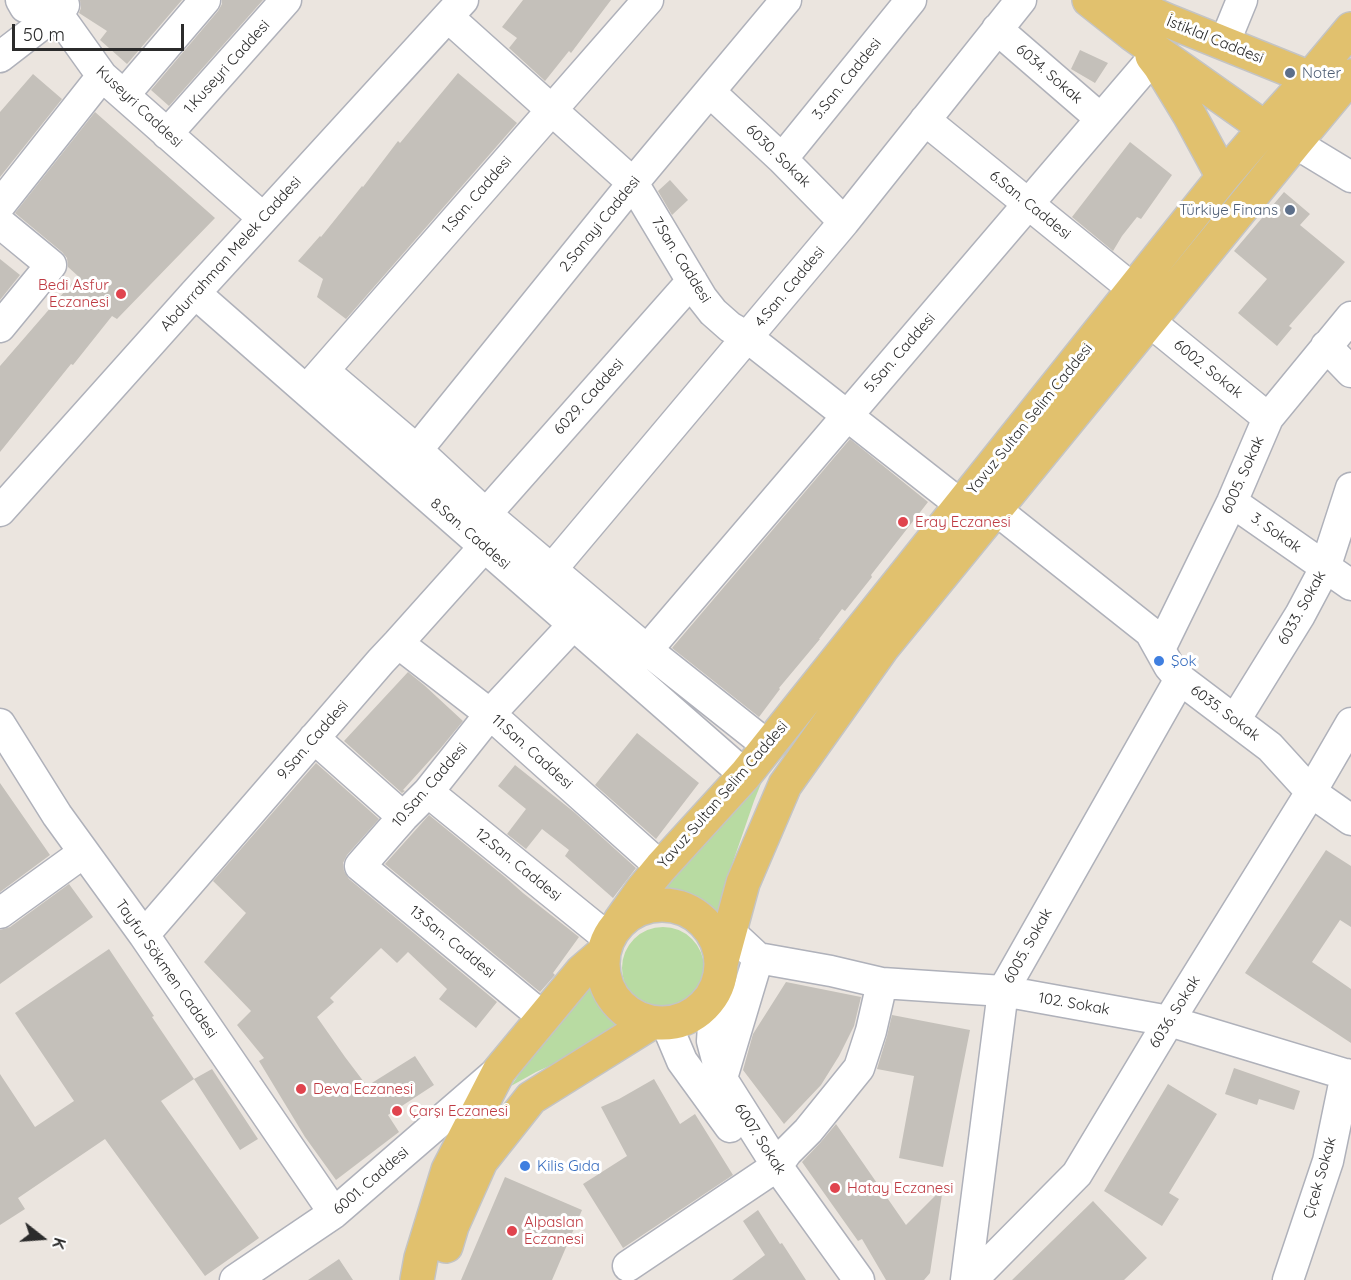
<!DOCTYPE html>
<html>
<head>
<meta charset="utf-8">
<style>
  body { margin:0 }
  #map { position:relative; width:1351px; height:1280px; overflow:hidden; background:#ebe5df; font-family:Quicksand,sans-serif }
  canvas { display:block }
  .north { position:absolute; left:12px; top:1208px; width:60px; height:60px; -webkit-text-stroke:4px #fff; paint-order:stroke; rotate:107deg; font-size:16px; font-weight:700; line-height:24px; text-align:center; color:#2b2b2b }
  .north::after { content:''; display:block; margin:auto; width:21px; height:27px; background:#2b2b2b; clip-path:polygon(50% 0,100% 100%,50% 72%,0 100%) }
  .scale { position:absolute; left:12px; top:24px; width:172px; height:27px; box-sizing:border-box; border:3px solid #2b2b2b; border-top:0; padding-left:8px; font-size:18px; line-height:21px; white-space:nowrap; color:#2b2b2b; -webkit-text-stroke:4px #fff; paint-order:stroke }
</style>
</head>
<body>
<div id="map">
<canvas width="1351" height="1280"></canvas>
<div class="north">K</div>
<div class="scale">50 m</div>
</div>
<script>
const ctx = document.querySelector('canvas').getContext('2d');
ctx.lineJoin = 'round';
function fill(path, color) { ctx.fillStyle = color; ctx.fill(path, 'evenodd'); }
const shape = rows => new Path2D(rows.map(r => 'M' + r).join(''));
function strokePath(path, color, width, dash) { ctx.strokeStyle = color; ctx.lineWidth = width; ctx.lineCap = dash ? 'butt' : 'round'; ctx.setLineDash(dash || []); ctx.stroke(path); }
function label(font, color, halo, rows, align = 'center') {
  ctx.font = font + ' Quicksand,sans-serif'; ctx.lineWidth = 6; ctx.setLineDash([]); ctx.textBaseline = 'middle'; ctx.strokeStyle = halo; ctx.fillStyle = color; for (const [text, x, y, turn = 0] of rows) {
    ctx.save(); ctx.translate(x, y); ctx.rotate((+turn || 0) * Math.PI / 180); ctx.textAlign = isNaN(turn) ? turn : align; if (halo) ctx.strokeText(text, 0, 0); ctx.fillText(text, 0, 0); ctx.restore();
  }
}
fill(shape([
  [782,731,754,801,726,882,722,921,706,915,688,904,671,898,653,896],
  '622 968a41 41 0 1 1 82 0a41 41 0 1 1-82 0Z',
  [590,972,598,998,611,1015,629,1030,536,1072,511,1086]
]), '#b8dba2');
fill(shape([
  [80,0,182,0,127,64,100,40,107,31,79,13,81,8],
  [222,0,263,0,169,106,151,90,218,11,222,4],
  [523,0,611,0,571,53,569,51,545,81,509,48,517,38,502,27],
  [1080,50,1108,63,1095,83,1071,69],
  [458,73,517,123,346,319,317,297,323,279,298,261,320,236,321,237,362,186,363,187,398,141,400,143],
  [33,74,62,99,0,177,0,112],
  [95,112,215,218,117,319,112,316,73,365,71,364,0,452,0,366,78,276,68,267,67,258,62,252,15,213],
  [1130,142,1172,175,1141,219,1137,217,1122,236,1113,251,1072,217],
  [670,180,688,200,672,215,658,191],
  [1284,192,1310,214,1300,225,1345,262,1289,326,1292,328,1277,346,1238,313,1267,279,1234,251],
  [0,259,20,275,0,300],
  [850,439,928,502,871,575,872,577,845,611,842,609,819,639,820,639,779,688,780,689,759,717,672,648],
  [408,672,424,685,463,721,440,749,403,790,405,791,402,793,344,741],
  [637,733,699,783,656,839,595,785],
  [316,763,379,819,347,855,343,863,344,871,349,879,497,1002,476,1028,439,999,447,989,408,952,397,963,381,948,330,998,334,1002,317,1017,345,1057,367,1086,415,1056,434,1085,388,1115,399,1132,336,1180,305,1137,259,1061,264,1058,237,1025,251,1011,204,962,246,913,213,881],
  [515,765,574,812,636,868,613,898,565,856,569,850,542,829,526,849,507,834,526,809,498,786],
  [0,783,50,855,0,892],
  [429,815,505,877,523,893,579,937,553,973,555,975,540,992,385,864],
  [1326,850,1351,866,1351,927,1340,920,1312,962,1351,989,1351,1043,1245,973],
  [69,884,93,917,0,984,0,930,10,927],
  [109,949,154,1016,152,1017,194,1079,161,1101,259,1238,205,1276,105,1139,18,1198,25,1209,0,1225,0,1074,35,1127,74,1101,15,1013],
  [786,982,861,997,854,1026,839,1056,821,1085,784,1124,743,1070,753,1034],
  [892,1015,970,1030,943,1167,899,1158,914,1076,877,1069,887,1036],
  [1234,1068,1300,1091,1294,1110,1259,1099,1257,1105,1225,1094],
  [212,1069,258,1139,240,1150,194,1079],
  [654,1079,680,1124,695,1114,733,1175,623,1248,583,1184,627,1156,601,1107,619,1099],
  [1168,1084,1217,1114,1169,1193,1179,1199,1162,1226,1104,1191],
  [836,1124,906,1225,943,1188,930,1273,924,1280,886,1280,862,1239,858,1241,802,1162,820,1143],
  [505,1177,582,1210,552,1280,461,1280],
  [1093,1201,1147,1258,1124,1280,1012,1280],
  [758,1210,780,1244,782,1243,806,1280,732,1280,765,1255,743,1221],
  [339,1259,353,1280,308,1280]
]), '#c4c0ba');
const minor = shape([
  [21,0,25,7,57,13,102,76,263,218],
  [448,17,633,183,702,298,713,312,730,327,747,337,961,505],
  [997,29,1101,119],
  [1224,44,1242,0],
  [0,57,57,13,64,5],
  [710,92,782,159,844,222],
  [124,95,205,0],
  [925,120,1133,289],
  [1273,132,1295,143,1351,177],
  [167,134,286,0],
  [782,159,911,0],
  [0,205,102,76],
  [0,223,51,265,0,327],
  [195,293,745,775],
  [1149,321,1268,418],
  [1326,346,1351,372],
  [324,371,417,450,486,514,647,650,768,746],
  [310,386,648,0],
  [417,450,633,183,786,0],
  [1232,502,1351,585],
  [995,509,1150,632,1169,666,1180,679,1270,747,1311,792,1351,820],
  [0,511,195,293,463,0],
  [486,514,692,281],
  [552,569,844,222,1021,0],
  [398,643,490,714,661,867],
  [1160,649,1232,502,1268,418,1351,317],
  [647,650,1153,58],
  [1235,720,1300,615,1325,568,1351,488],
  [0,724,57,815,144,935,334,1213],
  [314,738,403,817],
  [428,792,608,938],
  [0,913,83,853],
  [729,931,758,958,831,971,882,983,1003,991,1169,1021,1351,1076],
  [144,935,381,661,398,643,484,547],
  [719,980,714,1011,712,1041,722,1079,777,1166,859,1280],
  [543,1017,360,866,403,817,428,792,490,714,573,625],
  [666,1023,682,1061,730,1127],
  [722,1078,758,958],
  [628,1266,777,1166,787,1152,808,1131,859,1068,871,1031,882,983],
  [235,1280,334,1213,497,1072],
  [966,1280,1003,991,1180,679],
  [972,1280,1077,1174,1169,1021,1311,792,1351,723],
  [1288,1280,1328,1161,1346,1074]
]);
const major = shape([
  [1089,0,1132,34,1265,128],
  [1121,0,1166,20,1310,78],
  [1152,56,1159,65,1190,116,1223,177],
  '603 964a59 59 0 1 1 118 0a59 59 0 1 1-118 0Z',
  [620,921,642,890,661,867,745,775,1223,177,1265,128,1310,78,1351,29],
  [721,964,743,883,785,785,883,647,1295,143,1351,76],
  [446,1246,452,1226,481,1161,531,1098,651,1023],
  [417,1280,421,1258,448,1170,499,1071,582,971,604,952]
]);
strokePath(minor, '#afb1ba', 33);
strokePath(major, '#c4c4c4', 36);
strokePath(minor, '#fff', 30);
strokePath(major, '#e1c16e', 33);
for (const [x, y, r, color] of [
  [1290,73,6,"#5c6f8a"],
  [1290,210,6,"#5c6f8a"],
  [121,294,6,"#e0444e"],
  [903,522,6,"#e0444e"],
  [1159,661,6,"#3f7fe0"],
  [301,1089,6,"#e0444e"],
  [397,1111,6,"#e0444e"],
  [525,1166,6,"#3f7fe0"],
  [835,1188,6,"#e0444e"],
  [512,1231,6,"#e0444e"]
]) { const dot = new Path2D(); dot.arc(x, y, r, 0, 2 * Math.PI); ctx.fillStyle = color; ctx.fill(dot); strokePath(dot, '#fff', 2); }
label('15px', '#2b2b2b', '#fff', [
  ["İstiklal Caddesi",1215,40,22],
  ["1.Kuseyri Caddesi",227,67,-48],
  ["6034. Sokak",1049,74,41],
  ["3.San. Caddesi",847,79,-51],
  ["Kuseyri Caddesi",139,107,43],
  ["6030. Sokak",778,156,44],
  ["1.San. Caddesi",477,195,-49],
  ["6.San. Caddesi",1030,205,39],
  ["2.Sanayi Caddesi",600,224,-51],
  ["Abdurrahman Melek Caddesi",231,254,-48],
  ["7.San. Caddesi",681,260,58],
  ["4.San. Caddesi",790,287,-50],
  ["5.San. Caddesi",900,353,-49],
  ["6002. Sokak",1208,369,39],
  ["6029. Caddesi",589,397,-48],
  ["Yavuz Sultan Selim Caddesi",1030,419,-51],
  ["6005. Sokak",1243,475,-66],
  ["3. Sokak",1276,533,35],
  ["8.San. Caddesi",470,534,41],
  ["6033. Sokak",1302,608,-61],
  ["6035. Sokak",1225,713,37],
  ["9.San. Caddesi",313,740,-49],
  ["11.San. Caddesi",532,752,42],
  ["10.San. Caddesi",430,785,-49],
  ["Yavuz Sultan Selim Caddesi",723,795,-49],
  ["12.San. Caddesi",518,865,39],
  ["13.San. Caddesi",452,942,39],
  ["6005. Sokak",1028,946,-61],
  ["Tayfur Sökmen Caddesi",166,969,55],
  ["102. Sokak",1074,1004,10],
  ["6036. Sokak",1175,1012,-58],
  ["6007. Sokak",760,1139,57],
  ["Çiçek Sokak",1320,1178,-74],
  ["6001. Caddesi",371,1181,-41]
]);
label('15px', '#4e5e75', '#fff', [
  ["Noter",1302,73],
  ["Türkiye Finans",1278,210,"right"]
], 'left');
label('15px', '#be3a42', '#fff', [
  ["Bedi Asfur",109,285,"right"],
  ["Eczanesi",109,302,"right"],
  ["Eray Eczanesi",915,522],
  ["Deva Eczanesi",313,1089],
  ["Çarşı Eczanesi",409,1111],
  ["Hatay Eczanesi",847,1188],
  ["Alpaslan",524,1222],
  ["Eczanesi",524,1239]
], 'left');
label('15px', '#366cbe', '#fff', [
  ["Şok",1171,661],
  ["Kilis Gıda",537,1166]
], 'left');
</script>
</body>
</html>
